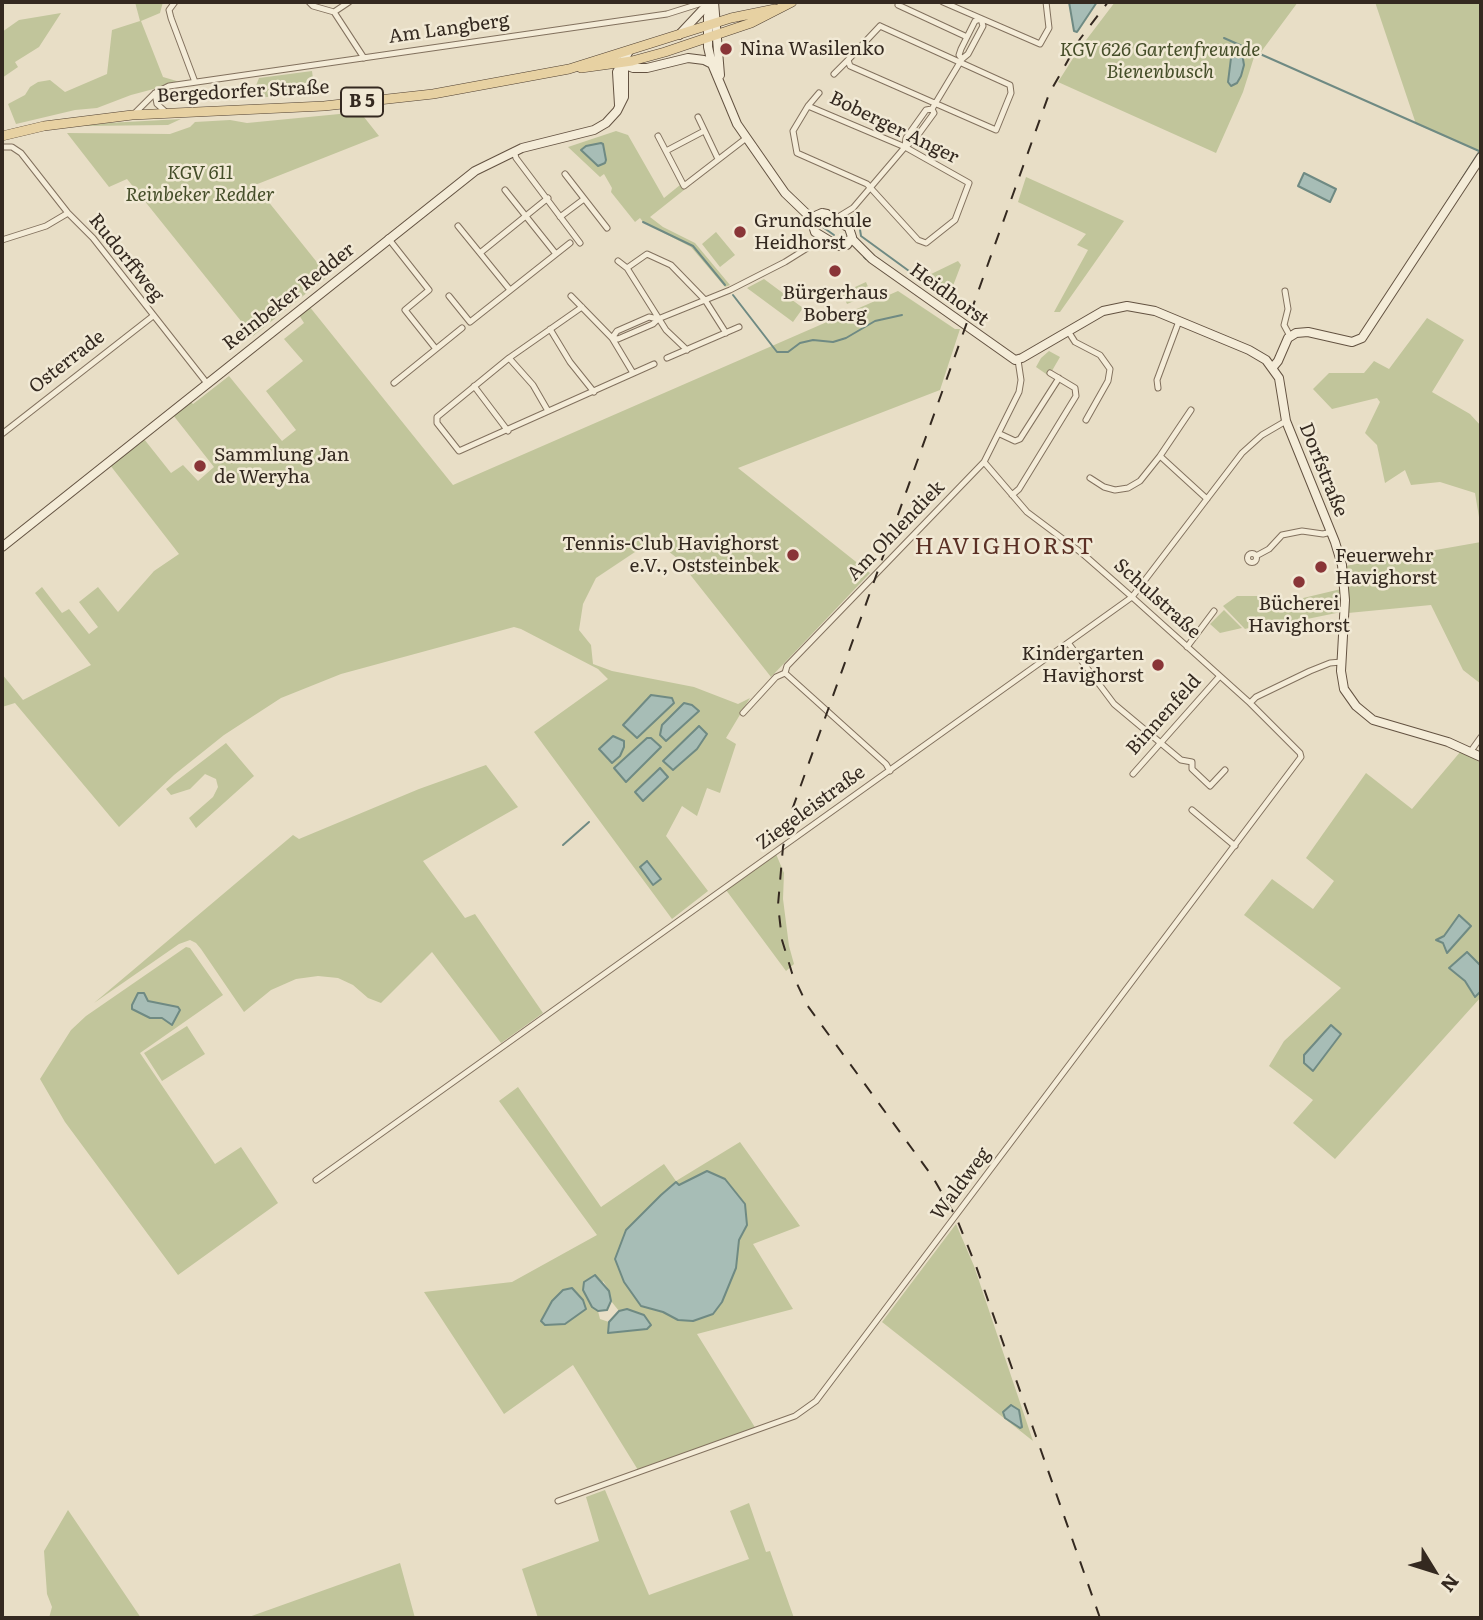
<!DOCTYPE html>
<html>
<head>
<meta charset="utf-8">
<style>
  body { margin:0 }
  #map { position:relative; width:1483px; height:1620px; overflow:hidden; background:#e8dec6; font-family:Literata,serif }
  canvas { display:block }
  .frame { position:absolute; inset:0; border:4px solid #342920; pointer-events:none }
  .north { position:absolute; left:1399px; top:1536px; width:70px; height:70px; -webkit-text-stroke:5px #f1e9d5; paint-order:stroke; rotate:128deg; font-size:19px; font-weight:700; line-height:28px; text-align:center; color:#342920 }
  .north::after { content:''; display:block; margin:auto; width:24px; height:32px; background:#342920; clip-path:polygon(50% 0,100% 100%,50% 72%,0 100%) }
</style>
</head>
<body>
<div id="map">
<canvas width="1483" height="1620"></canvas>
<div class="frame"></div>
<div class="north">N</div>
</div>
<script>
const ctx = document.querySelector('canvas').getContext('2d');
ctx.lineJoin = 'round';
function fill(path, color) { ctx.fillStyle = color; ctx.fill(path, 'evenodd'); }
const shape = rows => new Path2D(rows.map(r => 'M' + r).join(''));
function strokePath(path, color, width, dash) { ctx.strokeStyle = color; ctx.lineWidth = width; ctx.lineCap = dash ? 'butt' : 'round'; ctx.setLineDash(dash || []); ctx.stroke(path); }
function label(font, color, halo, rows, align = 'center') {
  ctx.font = font + ' Literata,serif'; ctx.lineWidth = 5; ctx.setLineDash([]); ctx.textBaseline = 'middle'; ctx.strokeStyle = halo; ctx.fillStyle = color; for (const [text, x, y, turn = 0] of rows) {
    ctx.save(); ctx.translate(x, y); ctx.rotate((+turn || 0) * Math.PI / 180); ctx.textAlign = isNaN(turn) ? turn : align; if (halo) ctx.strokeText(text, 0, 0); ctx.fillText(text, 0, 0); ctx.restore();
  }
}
fill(shape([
  [135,2,163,2,160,13,141,21,163,77,180,82,131,95,97,108,75,110,16,124,8,104,25,95,30,87,38,82,50,80,65,92,107,74,112,30,140,21],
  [1115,2,1298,2,1261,52,1255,54,1243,92,1216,153,1058,82,1077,52],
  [1375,2,1481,2,1481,146,1478,151,1416,124],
  [61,13,39,47,15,62,18,67,2,78,2,32,19,20],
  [312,71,315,94,251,98,259,78],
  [360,112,379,136,255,185,328,276,253,336,127,179,109,187,67,133,170,134,190,127,195,122,230,120,247,123],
  [181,119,168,125,83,126,108,123],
  [616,131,628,135,664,198,680,185,684,190,650,217,663,227,695,243,730,285,725,287,691,247,643,222,640,218,635,222,611,192,612,188,604,174,600,177,568,147],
  [1026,177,1124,221,1060,312,1054,312,1088,250,1077,245,1086,234,1018,202],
  [716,232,735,255,720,267,702,244],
  [958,261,961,265,951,291,948,294,942,294,925,280,925,277],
  [764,279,803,308,793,322,747,288],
  [866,282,871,294,847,304,842,293],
  [898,291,955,329,960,329,940,390,738,468,870,573,771,677,677,558,668,551,647,544,596,578,583,604,579,630,591,645,593,664,612,671,694,687,738,704,750,698,726,738,736,744,720,793,707,788,697,816,682,806,666,836,708,891,672,919,534,732,608,679,598,669,521,629,514,627,341,674,281,698,224,735,174,775,119,827,15,703,2,707,2,674,23,700,91,665,35,593,42,587,62,613,69,609,89,634,98,627,79,602,98,587,118,612,154,571,179,554,110,465,144,439,171,473,183,465,198,481,214,467,173,415,190,401,193,404,229,376,282,441,296,430,266,391,303,361,284,339,304,323,299,315,309,306,453,485],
  [699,726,706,734,697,749,672,770,664,761],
  [660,769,668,777,644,801,635,791],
  [1427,318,1464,340,1432,392,1470,414,1481,426,1481,529,1475,493,1440,482,1411,485,1405,470,1385,483,1377,445,1365,433,1380,402,1377,398,1332,409,1313,389,1329,373,1364,373,1374,361,1389,369],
  [1049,351,1060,357,1049,376,1036,367,1041,358],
  [1481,542,1481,684,1463,670,1431,605,1348,613,1349,590,1345,566],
  [1341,589,1341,612,1283,624,1264,623,1245,629,1223,606,1237,596,1262,596,1277,601,1299,599],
  [1224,610,1242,628,1220,633,1210,624],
  [226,743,254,776,196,828,189,818,213,797,218,787,216,779,205,774,190,789,171,795,166,789],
  [1461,751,1481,763,1481,966,1467,952,1465,981,1474,997,1481,991,1481,997,1335,1159,1293,1123,1313,1100,1269,1066,1284,1041,1341,988,1244,915,1272,879,1313,909,1334,881,1306,858,1366,773,1412,809],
  [486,765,518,807,423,861,465,918,475,914,543,1013,501,1043,432,952,381,1003,368,998,353,985,338,978,318,976,296,979,271,990,244,1012,201,949,196,943,190,940,179,944,94,1003,293,835,299,839,419,789],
  [776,854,784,873,783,899,789,946,794,964,786,971,726,890],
  [186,947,190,948,223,995,140,1053,215,1164,241,1147,278,1203,178,1275,65,1122,40,1079,71,1030,86,1016],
  [187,1026,205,1054,162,1081,144,1053],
  [518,1087,601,1207,664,1164,676,1181,740,1142,800,1226,753,1244,793,1309,697,1334,756,1429,638,1470,573,1365,504,1414,424,1292,512,1282,597,1235,499,1101],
  [685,1181,747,1225,739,1240,736,1268,678,1320,663,1312,641,1306,626,1230,661,1195,676,1182,679,1185],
  [603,1281,609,1290,611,1301,619,1311,627,1309,608,1332,609,1322,600,1319,598,1311,592,1307],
  [956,1224,974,1266,1033,1441,882,1322],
  [605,1490,649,1595,749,1559,730,1511,749,1503,766,1552,770,1551,794,1618,538,1618,522,1569,599,1541,586,1497],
  [68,1510,141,1618,49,1618,52,1607,47,1594,44,1551],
  [400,1563,415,1618,246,1618]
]), '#c1c59b');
const water = shape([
  [1069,2,1097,2,1077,32,1074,31,1069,2],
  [1242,53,1244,65,1241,76,1237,83,1231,86,1228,82,1231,58,1242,53],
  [601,143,603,144,606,160,605,163,598,166,581,150,586,146,601,143],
  [1304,173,1336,189,1330,202,1298,186,1304,173],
  [651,695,672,698,674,703,637,738,623,725,651,695],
  [684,703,692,705,699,711,666,741,660,735,662,725,684,703],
  [699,726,707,734,697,749,673,770,663,761,699,726],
  [613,736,624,741,624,747,620,756,612,763,599,749,613,736],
  [647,738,651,738,661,747,626,782,614,768,647,738],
  [660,768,668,777,643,801,635,792,660,768],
  [647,861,661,879,653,885,640,867,647,861],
  [1459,915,1471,926,1447,953,1443,943,1436,940,1444,936,1459,915],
  [1467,952,1481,966,1481,991,1475,997,1465,981,1449,968,1467,952],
  [138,993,144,993,148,1001,178,1007,180,1010,172,1025,162,1018,150,1018,132,1009,132,1005,138,993],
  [1331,1025,1341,1034,1313,1071,1304,1063,1304,1055,1331,1025],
  [707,1171,725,1179,745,1204,747,1225,739,1240,736,1268,722,1302,713,1314,693,1321,678,1320,663,1312,641,1306,624,1282,615,1259,626,1230,661,1195,676,1182,679,1185,707,1171],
  [595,1275,609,1291,611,1301,607,1310,598,1311,592,1307,583,1290,584,1282,595,1275],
  [572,1288,583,1300,586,1309,565,1324,545,1325,541,1321,552,1301,563,1290,572,1288],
  [627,1309,644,1315,651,1325,647,1329,608,1333,609,1322,619,1311,627,1309],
  [1011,1405,1019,1410,1022,1427,1020,1428,1005,1418,1003,1412,1011,1405]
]);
fill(water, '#a7bdb6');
strokePath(water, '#6f8a83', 2);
strokePath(shape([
  [1224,38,1479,151],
  [1440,213,1481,149],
  [855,214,859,223,861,236,920,279,925,280],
  [643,222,693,246,725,285],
  [817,223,834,235],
  [864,257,866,259],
  [733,295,777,352,788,352,800,343,813,340,833,342,846,338,875,321,902,315],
  [563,845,589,822]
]), '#6f8a83', 2);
const street = shape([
  [175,2,169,10,171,18,195,82],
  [309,2,313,6,334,12,364,58],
  [899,2,900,2],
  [943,2,1040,44,1049,28,1046,2],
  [898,5,967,37],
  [334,12,349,2],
  [880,26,1010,85,1011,93,996,130,850,66,848,60,880,26],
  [962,59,959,55,961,49,975,21,981,19],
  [834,74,848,60],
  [155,93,157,104,167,113],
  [808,106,905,147,969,183,955,220,926,243,918,240,867,184,797,153,793,131,808,106],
  [808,106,819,93],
  [134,114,155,93,169,86,667,14,705,2],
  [698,117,718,159],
  [658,136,684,186,745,139],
  [2,147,12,147,21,153,68,213,93,238,206,382],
  [905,147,906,138,926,110,932,109],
  [514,151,516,158,580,243],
  [666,151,704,131],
  [565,174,607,228],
  [505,190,556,254],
  [560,217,584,199],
  [835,219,853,208,905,147,915,139,934,113,932,109,962,59,968,54,983,26,981,19],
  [458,226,510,290],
  [388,238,429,290,405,310,436,349,462,328],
  [2,240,46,226,68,213],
  [480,253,548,198],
  [618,261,627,268,666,330,687,350],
  [627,268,647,254,671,265,705,300,726,333],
  [1285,291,1288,309,1284,325,1290,336],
  [449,296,470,322,570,243],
  [571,296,612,338,633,373],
  [582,307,509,358,437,417,437,423,459,451,654,364],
  [658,319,653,324,618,339,612,338,617,331,649,317,658,319,730,290,785,262,809,247,826,240],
  [550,329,570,362,594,392],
  [1068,331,1075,342,1100,355,1110,369,1108,381,1086,420],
  [509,358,533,385,548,411],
  [667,358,739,327],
  [394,383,436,349],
  [474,386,508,431],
  [1158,388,1157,380,1179,321],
  [2,434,153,316],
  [1000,434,1015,441,1020,439,1059,378],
  [1160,456,1207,499],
  [1090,478,1104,487,1115,490,1128,488,1140,481,1160,456,1191,410],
  [1012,495,1019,489,1076,396,1075,388,1050,373],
  '1247.5 558a4.5 4.5 0 1 1 9 0a4.5 4.5 0 1 1-9 0Z',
  [1256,556,1269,549,1282,535,1302,531,1323,534,1331,532],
  [1069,644,1114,704,1181,760,1192,762,1192,769,1210,786,1225,770],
  [1187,647,1214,611],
  [785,673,886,764,890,771],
  [1250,703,1256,697,1310,671,1330,663,1341,662],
  [743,713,776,677,785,673,787,666,984,462,1019,392,1021,380,1018,360],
  [1471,751,1481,737],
  [1133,774,1219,677],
  [1192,810,1235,846],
  [316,1180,1132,597,1242,453,1262,435,1286,421],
  [558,1501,795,1416,816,1401,1301,757,1300,753,1250,703,1132,597,1083,554,1027,512,984,462]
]);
const secondary = shape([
  [712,2,708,16,708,47,712,64,737,124,785,193,809,216,812,222],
  [714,2,720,75],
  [679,35,710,2],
  [621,63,633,68,647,68,688,58,704,60,712,64],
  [619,105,617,72,629,51],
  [822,213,827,214,849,228,852,237,847,245,838,246,815,232,812,222,815,216,822,213],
  [851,238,872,259,1015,360,1022,358,1103,311,1127,306,1155,311,1249,350,1266,360,1279,378,1286,421,1335,542,1342,565,1345,600,1341,671,1344,689,1356,706,1373,720,1448,742,1481,757],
  [1273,367,1278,361,1288,338,1296,333,1308,332,1352,342,1362,338,1481,157],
  [2,547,475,171,522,148,594,130,606,123,617,111,624,97,624,71,617,59]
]);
const primary = shape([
  [581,68,632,61,665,52,751,23,792,2],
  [2,136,44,126,132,115,324,106,433,94,569,69,731,18,775,9]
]);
strokePath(street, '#82715e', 7);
strokePath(secondary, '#635241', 10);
strokePath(primary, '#504032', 10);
strokePath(street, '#f4ecd8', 5);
strokePath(secondary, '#f4ecd8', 8);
strokePath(primary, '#e7d1a2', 9);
strokePath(shape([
  [1100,1618,976,1266,956,1217,932,1176,807,1005,792,973,782,940,778,905,783,847,792,810,1049,94,1080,39,1108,2]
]), '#342920', 2, [12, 12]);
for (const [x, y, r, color] of [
  [726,49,7,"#893537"],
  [740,232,7,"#893537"],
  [835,271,7,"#893537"],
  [200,466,7,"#893537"],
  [793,555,7,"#893537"],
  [1321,567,7,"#893537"],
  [1299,582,7,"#893537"],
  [1158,665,7,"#893537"]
]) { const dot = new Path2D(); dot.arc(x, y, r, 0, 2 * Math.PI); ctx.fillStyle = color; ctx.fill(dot); strokePath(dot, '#f1e9d5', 2.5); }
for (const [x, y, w] of [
  [362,102,42]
]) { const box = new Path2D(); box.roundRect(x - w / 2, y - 14.5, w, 29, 5); ctx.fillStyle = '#f1e9d5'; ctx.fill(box); strokePath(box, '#342920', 2); }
label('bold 18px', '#342920', null, [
  ["B 5",362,102]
]);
label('19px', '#342920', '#f1e9d5', [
  ["Am Langberg",449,29,-8],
  ["Bergedorfer Straße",243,92,-3],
  ["Boberger Anger",894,128,26],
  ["Rudorffweg",126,258,51],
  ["Heidhorst",949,295,36],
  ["Reinbeker Redder",289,297,-38],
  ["Osterrade",67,362,-38],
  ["Dorfstraße",1323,470,68],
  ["Am Ohlendiek",896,531,-46],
  ["Schulstraße",1157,599,42],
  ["Binnenfeld",1164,715,-48],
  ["Ziegeleistraße",811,808,-36],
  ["Waldweg",961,1184,-53]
]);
label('19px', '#342920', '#f1e9d5', [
  ["Nina Wasilenko",740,49],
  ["Grundschule",754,221],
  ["Heidhorst",754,243],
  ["Bürgerhaus",835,293,"center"],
  ["Boberg",835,315,"center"],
  ["Sammlung Jan",214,455],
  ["de Weryha",214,477],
  ["Tennis-Club Havighorst",779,544,"right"],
  ["e.V., Oststeinbek",779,566,"right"],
  ["Feuerwehr",1335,556],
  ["Havighorst",1335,578],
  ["Bücherei",1299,604,"center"],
  ["Havighorst",1299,626,"center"],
  ["Kindergarten",1144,654,"right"],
  ["Havighorst",1144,676,"right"]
], 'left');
label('italic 19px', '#454e29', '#f1e9d5', [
  ["KGV 626 Gartenfreunde",1160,50],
  ["Bienenbusch",1160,72],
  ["KGV 611",200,173],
  ["Reinbeker Redder",200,195]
]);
ctx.letterSpacing = '2px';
label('23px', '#5b3025', '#f1e9d5', [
  ["HAVIGHORST",1005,547]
]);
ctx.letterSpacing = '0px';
</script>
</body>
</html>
